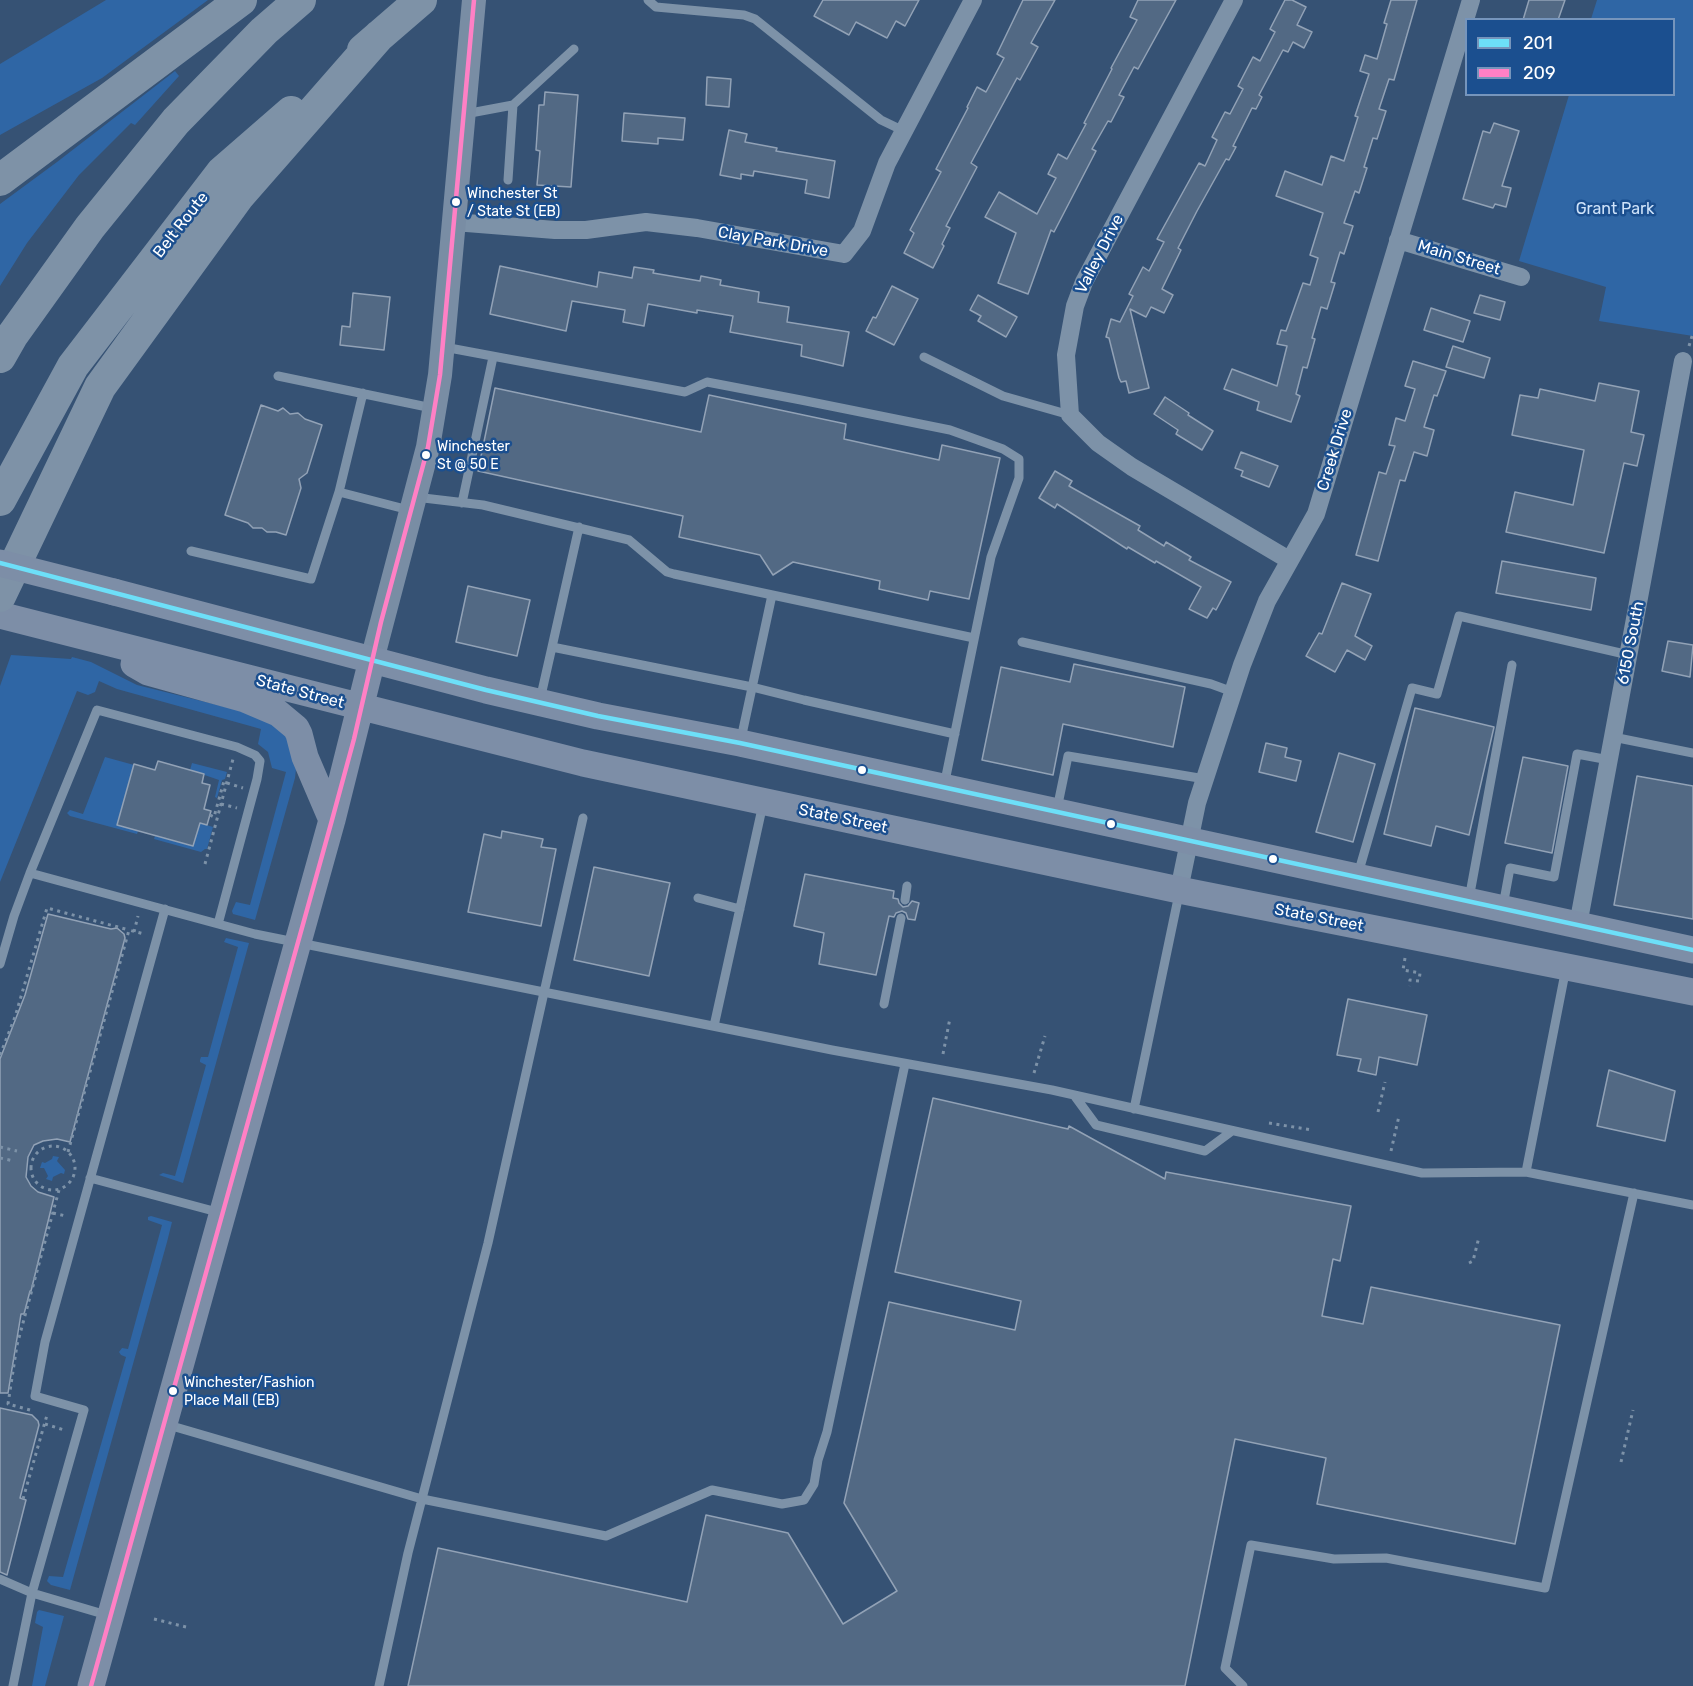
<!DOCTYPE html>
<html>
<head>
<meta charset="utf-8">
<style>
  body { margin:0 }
  #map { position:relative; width:1693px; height:1686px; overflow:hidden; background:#365274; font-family:Rubik,sans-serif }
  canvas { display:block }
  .legend { position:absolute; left:1465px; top:18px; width:210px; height:78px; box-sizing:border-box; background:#1b4f8f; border:2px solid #7695bc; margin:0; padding:8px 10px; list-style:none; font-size:18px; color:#fff }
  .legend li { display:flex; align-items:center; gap:12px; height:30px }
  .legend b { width:30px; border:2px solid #7695bc }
</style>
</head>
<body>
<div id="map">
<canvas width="1693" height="1686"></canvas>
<ul class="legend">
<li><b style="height:8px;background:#6ddff8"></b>201</li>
<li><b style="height:8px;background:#ff80c5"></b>209</li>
</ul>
</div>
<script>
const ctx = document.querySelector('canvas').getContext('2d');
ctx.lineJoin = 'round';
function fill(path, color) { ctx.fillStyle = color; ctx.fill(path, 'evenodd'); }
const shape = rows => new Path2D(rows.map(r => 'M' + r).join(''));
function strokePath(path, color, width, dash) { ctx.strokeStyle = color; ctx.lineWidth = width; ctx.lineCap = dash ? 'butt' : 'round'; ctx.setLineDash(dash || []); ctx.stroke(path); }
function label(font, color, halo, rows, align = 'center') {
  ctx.font = font + ' Rubik,sans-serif'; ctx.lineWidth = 5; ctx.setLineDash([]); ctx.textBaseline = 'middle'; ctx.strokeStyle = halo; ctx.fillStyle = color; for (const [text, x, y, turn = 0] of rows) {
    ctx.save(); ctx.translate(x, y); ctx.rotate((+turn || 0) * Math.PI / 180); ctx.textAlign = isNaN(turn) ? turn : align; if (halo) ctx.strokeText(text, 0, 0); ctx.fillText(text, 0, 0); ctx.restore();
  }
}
fill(shape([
  [106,0,208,0,102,78,0,135,0,64],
  [1597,0,1693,0,1693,336,1599,321,1606,287,1519,261,1569,95,1674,94,1674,20,1591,19],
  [175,71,179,76,135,125,131,123,79,175,27,243,0,286,0,204,57,162],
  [11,655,71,659,72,657,91,662,137,685,262,716,287,735,296,769,295,778,255,920,233,914,232,911,236,902,250,905,286,772,272,768,268,752,258,744,261,729,117,689,99,681,95,692,88,695,77,691,0,882,0,686],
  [105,757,134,765,117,825,138,831,137,834,70,816,67,813,70,810,83,814],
  [192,763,227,772,225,779,222,780,217,798,215,797,219,780,190,770],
  [200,823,213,827,207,849,205,849,201,852,154,839,155,836,193,846],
  [226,938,249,943,183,1183,159,1175,163,1173,175,1176,179,1162,206,1065,200,1062,200,1060,201,1057,208,1057,238,947,224,942],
  [53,1156,59,1157,57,1161,65,1170,64,1174,61,1173,53,1177,52,1181,46,1179,48,1176,44,1168,40,1168,42,1162,45,1163,52,1159],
  [151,1216,172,1222,167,1242,70,1590,51,1585,47,1581,49,1576,63,1577,126,1357,121,1355,119,1352,122,1348,128,1349,162,1225,148,1220,148,1217],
  [39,1610,64,1616,45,1686,32,1686,43,1627,35,1623,37,1612]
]), '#2f66a5');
const building = shape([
  [823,0,919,0,905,26,896,21,887,38,856,22,849,35,814,16,823,0],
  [1023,0,1055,0,1031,43,1038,47,1020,80,1017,78,971,163,977,167,946,226,950,228,942,244,944,246,933,268,904,253,914,233,910,230,941,172,936,169,968,108,967,107,977,87,986,92,1004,58,997,54,1023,0],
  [1138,0,1176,0,1138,69,1134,67,1119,95,1124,97,1111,122,1108,121,1092,149,1096,151,1054,232,1051,230,1028,294,998,283,1016,233,985,217,999,192,1037,214,1056,178,1048,174,1058,154,1067,159,1086,124,1084,123,1112,69,1111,68,1137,20,1130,17,1138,0],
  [1285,0,1292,0,1306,7,1297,25,1312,32,1304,48,1293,42,1288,52,1283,50,1259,95,1262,97,1256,109,1252,108,1233,146,1236,147,1229,160,1226,159,1197,211,1178,248,1181,250,1162,289,1173,295,1164,313,1151,307,1146,317,1130,309,1149,388,1129,393,1126,381,1121,382,1119,378,1109,338,1106,337,1111,319,1120,322,1133,296,1129,294,1143,267,1149,271,1164,242,1157,239,1199,163,1205,166,1217,140,1212,137,1225,112,1230,114,1243,89,1238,86,1253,57,1260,61,1275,32,1270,29,1285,0],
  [1391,0,1417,0,1394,80,1389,79,1379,109,1386,111,1377,139,1373,138,1364,167,1367,168,1359,193,1355,191,1344,223,1353,226,1344,254,1340,252,1331,282,1335,283,1327,309,1321,307,1312,338,1315,339,1307,368,1303,367,1296,394,1300,396,1291,422,1257,410,1259,402,1224,389,1232,369,1277,386,1287,346,1277,344,1281,330,1286,331,1303,283,1310,285,1318,258,1310,255,1323,213,1276,196,1285,171,1322,185,1331,156,1344,161,1358,117,1355,116,1369,74,1360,71,1365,55,1377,59,1387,24,1384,23,1391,0],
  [1529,0,1565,0,1558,20,1523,20,1529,0],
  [707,77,731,79,729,107,706,105,707,77],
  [545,92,578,95,571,187,537,185,540,151,536,150,539,105,544,105,545,92],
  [624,113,685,118,683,140,658,138,658,144,622,141,624,113],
  [1494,123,1519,131,1502,186,1511,188,1506,207,1495,204,1493,208,1463,199,1483,131,1490,133,1494,123],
  [729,130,747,134,745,142,777,148,776,151,835,161,829,198,805,193,807,180,754,171,753,176,741,174,741,179,720,175,729,130],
  [500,266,597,287,599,272,632,278,634,267,654,270,653,273,700,281,701,276,721,280,720,285,759,292,758,302,789,307,787,322,849,332,843,366,801,356,802,345,730,332,733,316,697,310,697,313,648,304,644,326,623,322,625,310,572,301,566,331,490,314,500,266],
  [892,286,918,299,894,345,866,331,873,317,876,318,892,286],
  [353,293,390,297,384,350,340,345,342,326,350,327,353,293],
  [978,295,1017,317,1006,337,978,321,981,316,970,310,978,295],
  [1480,295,1505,302,1500,320,1474,313,1480,295],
  [1431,308,1470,321,1463,342,1424,330,1431,308],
  [1453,346,1490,358,1484,378,1446,367,1453,346],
  [1413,361,1446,371,1437,396,1434,395,1424,427,1434,430,1427,456,1414,452,1405,481,1400,480,1378,561,1356,555,1379,472,1386,474,1395,446,1389,445,1396,418,1405,421,1415,389,1405,386,1413,361],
  [1599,383,1639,391,1631,432,1644,435,1637,466,1624,463,1604,553,1506,532,1515,492,1573,505,1584,450,1512,435,1520,395,1538,398,1540,389,1595,401,1599,383],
  [495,388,701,432,709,395,846,424,844,439,939,460,942,445,1000,458,969,599,930,591,928,600,879,589,880,581,793,562,773,575,760,555,679,537,683,516,478,471,495,388],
  [1165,397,1189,413,1188,415,1213,431,1202,450,1176,434,1178,430,1154,414,1165,397],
  [261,405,278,411,283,408,290,414,298,413,305,419,322,425,307,473,299,479,301,488,286,535,276,532,267,532,262,528,253,528,248,523,225,515,261,405],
  [1241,452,1278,466,1269,487,1241,476,1243,471,1235,468,1241,452],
  [1055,471,1072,481,1069,486,1140,526,1138,530,1164,546,1166,542,1191,557,1189,560,1231,582,1216,610,1213,608,1207,618,1189,609,1201,587,1156,561,1155,563,1128,547,1127,549,1057,504,1055,508,1039,498,1055,471],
  [1502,561,1596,578,1591,610,1496,593,1502,561],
  [1342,583,1371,594,1355,636,1372,646,1365,660,1347,650,1335,672,1306,656,1319,633,1322,634,1342,583],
  [468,586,530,600,517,656,456,642,468,586],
  [1668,641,1693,645,1690,677,1662,671,1668,641],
  [1074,664,1185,687,1173,747,1063,724,1053,775,982,760,1001,667,1070,682,1074,664],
  [1415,708,1494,727,1469,835,1436,826,1431,846,1384,834,1415,708],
  [1266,743,1287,748,1285,757,1301,761,1296,781,1259,772,1266,743],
  [1339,753,1375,764,1353,842,1316,832,1339,753],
  [1523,757,1568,766,1552,853,1505,843,1523,757],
  [158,761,204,774,202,783,210,785,204,809,211,811,207,825,200,823,193,846,117,825,134,764,155,770,158,761],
  [1637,776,1693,786,1693,919,1614,905,1637,776],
  [502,831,543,839,541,847,556,849,541,926,468,912,484,834,501,838,502,831],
  [594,867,670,883,649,976,574,960,594,867],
  [805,874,894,891,893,898,898,899,899,903,903,907,908,906,912,901,919,903,915,920,908,919,906,913,902,911,896,913,894,917,889,916,876,975,819,964,824,933,794,926,805,874],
  [48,914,111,929,117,928,124,934,125,938,70,1142,57,1139,43,1141,34,1145,28,1157,26,1177,31,1186,38,1192,54,1197,31,1291,30,1291,24,1314,21,1314,8,1393,0,1393,0,1059,25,995,48,914],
  [1348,999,1427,1015,1417,1065,1379,1057,1376,1075,1358,1071,1361,1059,1337,1055,1348,999],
  [1609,1070,1675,1091,1665,1141,1597,1126,1609,1070],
  [933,1098,1068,1129,1069,1126,1165,1179,1166,1172,1351,1206,1340,1261,1333,1259,1322,1316,1363,1324,1371,1287,1560,1325,1515,1544,1317,1504,1326,1458,1235,1439,1185,1686,408,1686,438,1548,687,1602,706,1515,788,1533,843,1624,897,1591,844,1503,889,1302,1015,1330,1021,1301,895,1272,933,1098],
  [0,1408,32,1415,38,1421,39,1425,20,1498,26,1500,7,1575,0,1572,0,1408]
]);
fill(building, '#526984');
strokePath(building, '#92a2b6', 1.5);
strokePath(shape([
  [1689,346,1693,333],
  [227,783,243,788],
  [221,804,237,808],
  [210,815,214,817,224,781,227,782],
  [205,864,233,759],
  [134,932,138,916],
  [1405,958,1403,970,1420,973,1419,981,1410,980,1409,986],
  [943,1054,950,1018],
  [0,1055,15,1017,47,908,129,930],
  [1034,1073,1045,1036],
  [1378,1112,1385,1082],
  [1269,1123,1312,1130],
  '31 1168a22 22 0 1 1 44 0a22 22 0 1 1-44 0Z',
  [0,1147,17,1151],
  [1391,1151,1399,1116],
  [68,1152,129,930,144,934],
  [0,1158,14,1161],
  [53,1213,66,1216],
  [1469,1263,1473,1261,1479,1237],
  [30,1410,8,1404,17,1345,59,1190],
  [45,1424,64,1430],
  [1621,1462,1633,1410],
  [23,1499,47,1415,45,1415],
  [154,1619,190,1628]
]), '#7d92a8', 3, [3, 4.5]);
strokePath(shape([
  [648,0,656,7,744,15,755,19,881,120,904,131],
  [465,114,513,105,574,49],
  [508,180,513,105],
  [444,347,685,392,707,382,801,400,950,430,1003,449,1019,459,1019,478,991,557,944,786],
  [924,357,1003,396,1070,415],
  [278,376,432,408],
  [363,393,339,492,409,510],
  [415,497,483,505,629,540,667,572,674,574,974,638],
  [462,503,493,357],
  [579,527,552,647,752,687,804,700,955,734],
  [191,551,311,579,339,492],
  [1022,642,1211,684,1233,692],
  [540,700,552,647],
  [1613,737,1693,753],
  [741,739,772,595],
  [1057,809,1068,756,1205,779],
  [30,873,255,934,832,1050,1052,1090,1422,1173,1526,1172,1693,1205],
  [1358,874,1412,688,1437,694,1459,616,1629,655],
  [698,898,740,909],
  [1469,899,1512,665],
  [905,900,907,886],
  [1503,906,1510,868,1554,877,1577,754,1609,760],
  [0,964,14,916,30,873,97,710,237,747,255,755,260,761,257,779,218,924],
  [884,1004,901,918],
  [714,1026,763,804],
  [1074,1095,1096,1125,1205,1151,1232,1131],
  [1134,1109,1179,894],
  [1526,1172,1566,968],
  [90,1178,221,1213],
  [165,1424,422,1499,606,1536,712,1490,782,1504,804,1500,814,1484,818,1460,827,1432,905,1064],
  [0,1579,32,1593,110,1616],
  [13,1686,32,1593,84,1410,35,1396,45,1342,165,909],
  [379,1686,408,1553,488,1243,583,818],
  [1243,1686,1225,1668,1251,1545,1334,1559,1386,1558,1545,1588,1634,1193]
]), '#7d92a8', 9);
strokePath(shape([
  [1234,0,1084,282,1075,306,1066,355,1070,415,1098,443,1132,467,1289,560],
  [454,222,555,230,586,230,646,222,697,228,844,254,862,231,887,163,973,0],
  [1398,240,1521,277],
  [1179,890,1197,803,1242,665,1267,601,1316,514,1471,0],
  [1578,925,1683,361]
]), '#7d92a8', 18);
strokePath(shape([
  [372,660,428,447,440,375,474,0]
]), '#798da4', 24);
strokePath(shape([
  [114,592,486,690,598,716,740,743,1693,950],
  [0,615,583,763,1179,890,1693,992],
  [134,664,148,672,245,699,278,713,296,728,299,734,305,757,332,820],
  [91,1686,332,820,372,660]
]), '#7d8ea7', 27);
strokePath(shape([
  [363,50,421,0],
  [0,180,241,0],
  [0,357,12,336,90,227,176,121,264,31,300,0],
  [0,500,73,366,222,172,291,112],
  [0,596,100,387,238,197,379,36]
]), '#7e92a7', 32);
strokePath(shape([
  [0,563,114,592]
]), '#7d8ea7', 27);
strokePath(shape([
  [0,563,486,690,598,716,740,743,1693,950]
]), '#6ddff8', 4.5);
strokePath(shape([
  [91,1686,332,820,354,739,381,622,428,447,440,375,474,0]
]), '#ff80c5', 4.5);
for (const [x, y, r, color] of [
  [456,202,5,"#fff"],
  [426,455,5,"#fff"],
  [862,770,5,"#fff"],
  [1111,824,5,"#fff"],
  [1273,859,5,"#fff"],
  [173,1391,5,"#fff"]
]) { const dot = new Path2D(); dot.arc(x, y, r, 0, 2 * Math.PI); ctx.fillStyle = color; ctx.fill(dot); strokePath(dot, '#1b4f8f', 2); }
label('14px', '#fff', '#1b4f8f', [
  ["Winchester St",467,194],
  ["/ State St (EB)",467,212],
  ["Winchester",437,447],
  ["St @ 50 E",437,465],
  ["Winchester/Fashion",184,1383],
  ["Place Mall (EB)",184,1401]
], 'left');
label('16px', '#cfe3fa', '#1b4f8f', [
  ["Grant Park",1615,209]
]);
label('16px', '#fff', '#1b4f8f', [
  ["Belt Route",181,225,-52],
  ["Clay Park Drive",773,242,10],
  ["Valley Drive",1100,254,-63],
  ["Main Street",1459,258,17],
  ["Creek Drive",1335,450,-73],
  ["6150 South",1631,643,-79],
  ["State Street",300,692,15],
  ["State Street",843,819,12],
  ["State Street",1319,918,11]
]);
</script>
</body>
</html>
